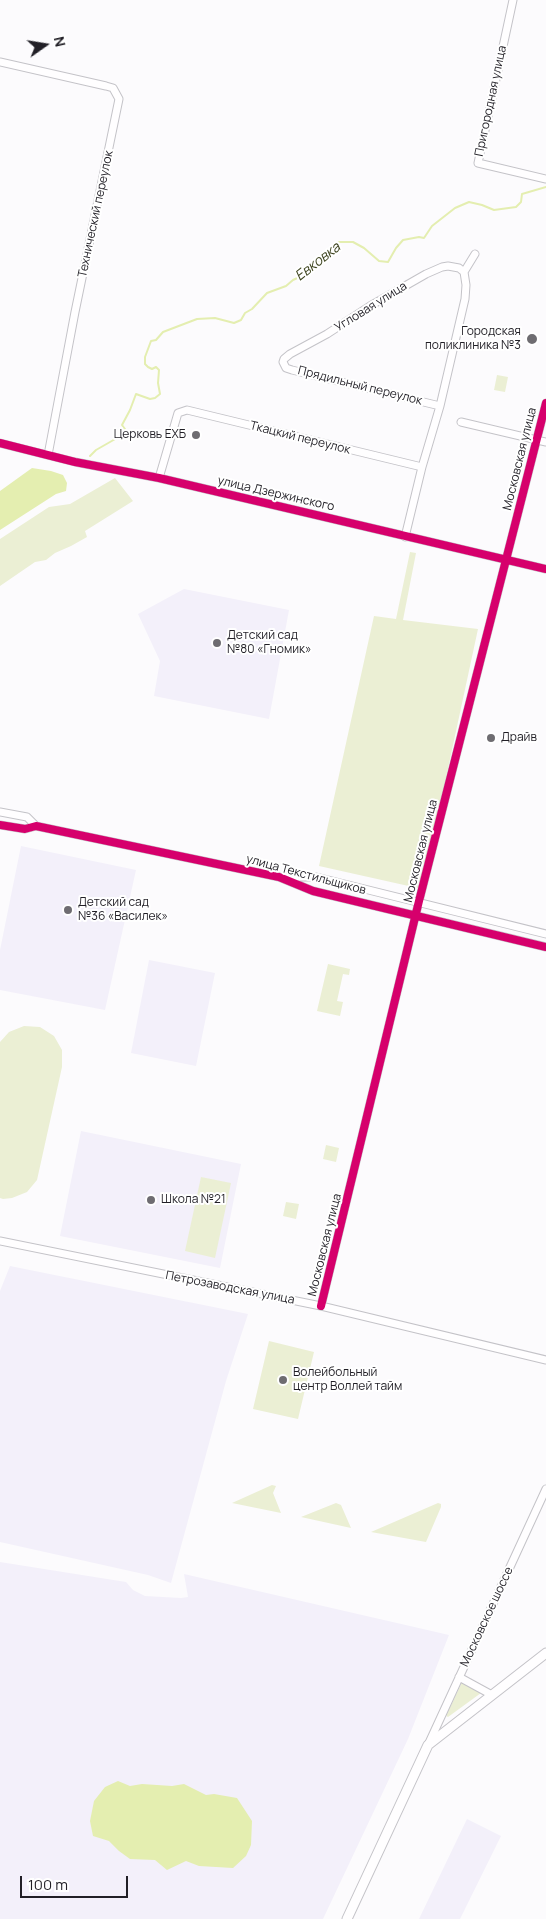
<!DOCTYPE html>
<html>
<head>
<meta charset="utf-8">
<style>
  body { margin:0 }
  #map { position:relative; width:546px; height:1919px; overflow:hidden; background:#fcfbfd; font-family:Manrope,sans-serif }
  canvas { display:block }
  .north { position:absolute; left:20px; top:20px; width:50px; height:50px; -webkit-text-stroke:4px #fff; paint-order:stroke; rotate:77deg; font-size:14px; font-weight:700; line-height:20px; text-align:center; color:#211f26 }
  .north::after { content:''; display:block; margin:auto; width:18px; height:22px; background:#211f26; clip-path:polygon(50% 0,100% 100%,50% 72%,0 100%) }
  .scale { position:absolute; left:20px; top:1876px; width:108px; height:22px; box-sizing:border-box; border:2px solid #211f26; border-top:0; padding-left:6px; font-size:15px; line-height:18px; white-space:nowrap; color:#211f26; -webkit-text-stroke:4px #fff; paint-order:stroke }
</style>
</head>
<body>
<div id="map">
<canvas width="546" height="1919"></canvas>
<div class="north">N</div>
<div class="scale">100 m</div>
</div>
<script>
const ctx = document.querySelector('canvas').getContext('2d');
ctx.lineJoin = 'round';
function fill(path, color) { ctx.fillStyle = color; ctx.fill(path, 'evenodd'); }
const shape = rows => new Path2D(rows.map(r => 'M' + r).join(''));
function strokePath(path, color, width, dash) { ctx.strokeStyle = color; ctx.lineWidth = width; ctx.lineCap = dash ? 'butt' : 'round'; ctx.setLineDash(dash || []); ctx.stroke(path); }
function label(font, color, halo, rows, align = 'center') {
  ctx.font = font + ' Manrope,sans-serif'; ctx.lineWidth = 4; ctx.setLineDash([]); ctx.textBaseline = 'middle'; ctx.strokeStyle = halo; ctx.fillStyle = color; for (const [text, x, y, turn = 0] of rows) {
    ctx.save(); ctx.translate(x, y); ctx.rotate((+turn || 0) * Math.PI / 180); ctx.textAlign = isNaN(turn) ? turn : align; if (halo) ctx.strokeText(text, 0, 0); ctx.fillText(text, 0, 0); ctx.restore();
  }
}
fill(shape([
  [184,589,289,610,269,719,154,696,160,661,138,614],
  [21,846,136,870,105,1010,0,990,0,950],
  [149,960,215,973,196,1066,131,1053],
  [81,1131,241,1164,220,1268,60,1236],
  [10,1266,248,1314,226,1381,171,1583,148,1575,0,1542,0,1291],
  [0,1562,126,1582,133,1590,145,1596,181,1598,188,1597,184,1574,449,1635,408,1739,323,1919,0,1919],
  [467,1819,501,1836,460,1919,419,1919]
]), '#f3f0fa');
fill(shape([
  [497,375,508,377,505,392,494,390],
  [115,478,133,501,85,531,87,537,71,546,55,553,46,560,35,562,0,586,0,539,49,507,70,504],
  [410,552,416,553,403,620,478,629,422,889,319,866,374,616,396,619],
  [328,964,350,969,349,975,343,974,337,1001,343,1002,340,1016,317,1011],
  [24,1026,40,1027,54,1036,62,1050,62,1067,37,1180,27,1192,12,1198,3,1199,0,1198,0,1042,9,1032],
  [326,1145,339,1148,336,1162,323,1159],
  [201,1177,231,1183,215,1258,185,1251],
  [286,1202,299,1204,296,1219,283,1216],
  [269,1341,314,1352,298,1419,253,1409],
  [272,1485,276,1486,273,1493,281,1513,232,1503],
  [336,1503,341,1505,351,1528,301,1517],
  [438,1503,441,1504,441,1507,426,1542,371,1532],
  [462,1682,481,1693,448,1717,446,1716]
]), '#ebefd4');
fill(shape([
  [32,468,51,471,63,475,67,483,66,491,56,494,0,530,0,491],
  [118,1781,130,1786,142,1784,172,1786,184,1784,206,1795,214,1794,237,1798,252,1821,251,1845,246,1856,233,1868,199,1866,186,1861,167,1870,155,1860,130,1859,119,1851,109,1841,93,1836,90,1821,94,1801,105,1787]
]), '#e4eeb0');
strokePath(shape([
  [90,456,96,450,124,434,125,429,122,425,130,410,136,394,150,399,155,398,160,394,158,383,159,370,156,367,152,369,148,367,145,364,145,357,151,341,156,340,163,332,197,319,215,318,234,323,241,320,245,313,252,309,267,293,286,286,293,280,304,275,327,255,339,242,353,242,364,248,379,261,388,262,396,248,403,240,419,237,424,238,432,226,455,208,469,202,482,205,494,210,516,207,521,202,522,194,546,187]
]), '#e4eeb0', 2);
const minor = shape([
  [513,0,478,163,546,179],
  [0,62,106,86,113,88,119,99,75,312,48,455],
  [440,406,292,370,286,368,283,362,284,359,290,354,327,334,370,306,426,274,442,267,448,266,459,268,464,272],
  [461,422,546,442],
  [0,443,75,462,159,478,546,569],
  [159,478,178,413,187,410,422,467],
  [405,537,422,467,440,406,465,299,466,285,464,272,475,254],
  [0,812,27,817,36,826],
  [0,825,25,829,36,826,279,877,313,891,546,947],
  [284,877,316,877,546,934],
  [0,1241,321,1306,546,1360],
  [321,1306,419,901,546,403],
  [459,1677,492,1695],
  [428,1745,546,1489]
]);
const major = shape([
  [347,1919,428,1745,546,1653]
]);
strokePath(minor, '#c4c3c8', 9);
strokePath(major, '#c4c3c8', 11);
strokePath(minor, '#fffeff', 7);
strokePath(major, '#fffeff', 9);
strokePath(shape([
  [0,443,75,462,159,478,546,569],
  [0,825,25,829,36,826,279,877,313,891,546,947],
  [321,1306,419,901,546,403]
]), '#d6006c', 8);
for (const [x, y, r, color] of [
  [532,339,6,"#6e6c71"],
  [196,435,5,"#6e6c71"],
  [217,643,5,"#6e6c71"],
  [491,738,5,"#6e6c71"],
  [68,910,5,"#6e6c71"],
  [151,1200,5,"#6e6c71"],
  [283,1380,5,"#6e6c71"]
]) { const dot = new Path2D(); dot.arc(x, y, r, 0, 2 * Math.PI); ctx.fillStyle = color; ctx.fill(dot); strokePath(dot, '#fff', 2); }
label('12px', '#211f26', '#fff', [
  ["Пригородная улица",491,101,-78],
  ["Технический переулок",96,214,-78],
  ["Угловая улица",371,307,-32],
  ["Прядильный переулок",360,386,14],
  ["Ткацкий переулок",300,438,14],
  ["Московская улица",520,459,-76],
  ["улица Дзержинского",276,494,13],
  ["Московская улица",421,851,-76],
  ["улица Текстильщиков",306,875,15],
  ["Московская улица",325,1245,-76],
  ["Петрозаводская улица",230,1288,11],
  ["Московское шоссе",487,1617,-65]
]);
label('12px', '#211f26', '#fff', [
  ["Городская",521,332,"right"],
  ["поликлиника №3",521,346,"right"],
  ["Церковь ЕХБ",186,435,"right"],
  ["Детский сад",227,636],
  ["№80 «Гномик»",227,650],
  ["Драйв",501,738],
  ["Детский сад",78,903],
  ["№36 «Василек»",78,917],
  ["Школа №21",161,1200],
  ["Волейбольный",293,1373],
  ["центр Воллей тайм",293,1387]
], 'left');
label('italic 14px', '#3b411c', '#fff', [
  ["Евковка",318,262,-38]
]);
</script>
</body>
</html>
